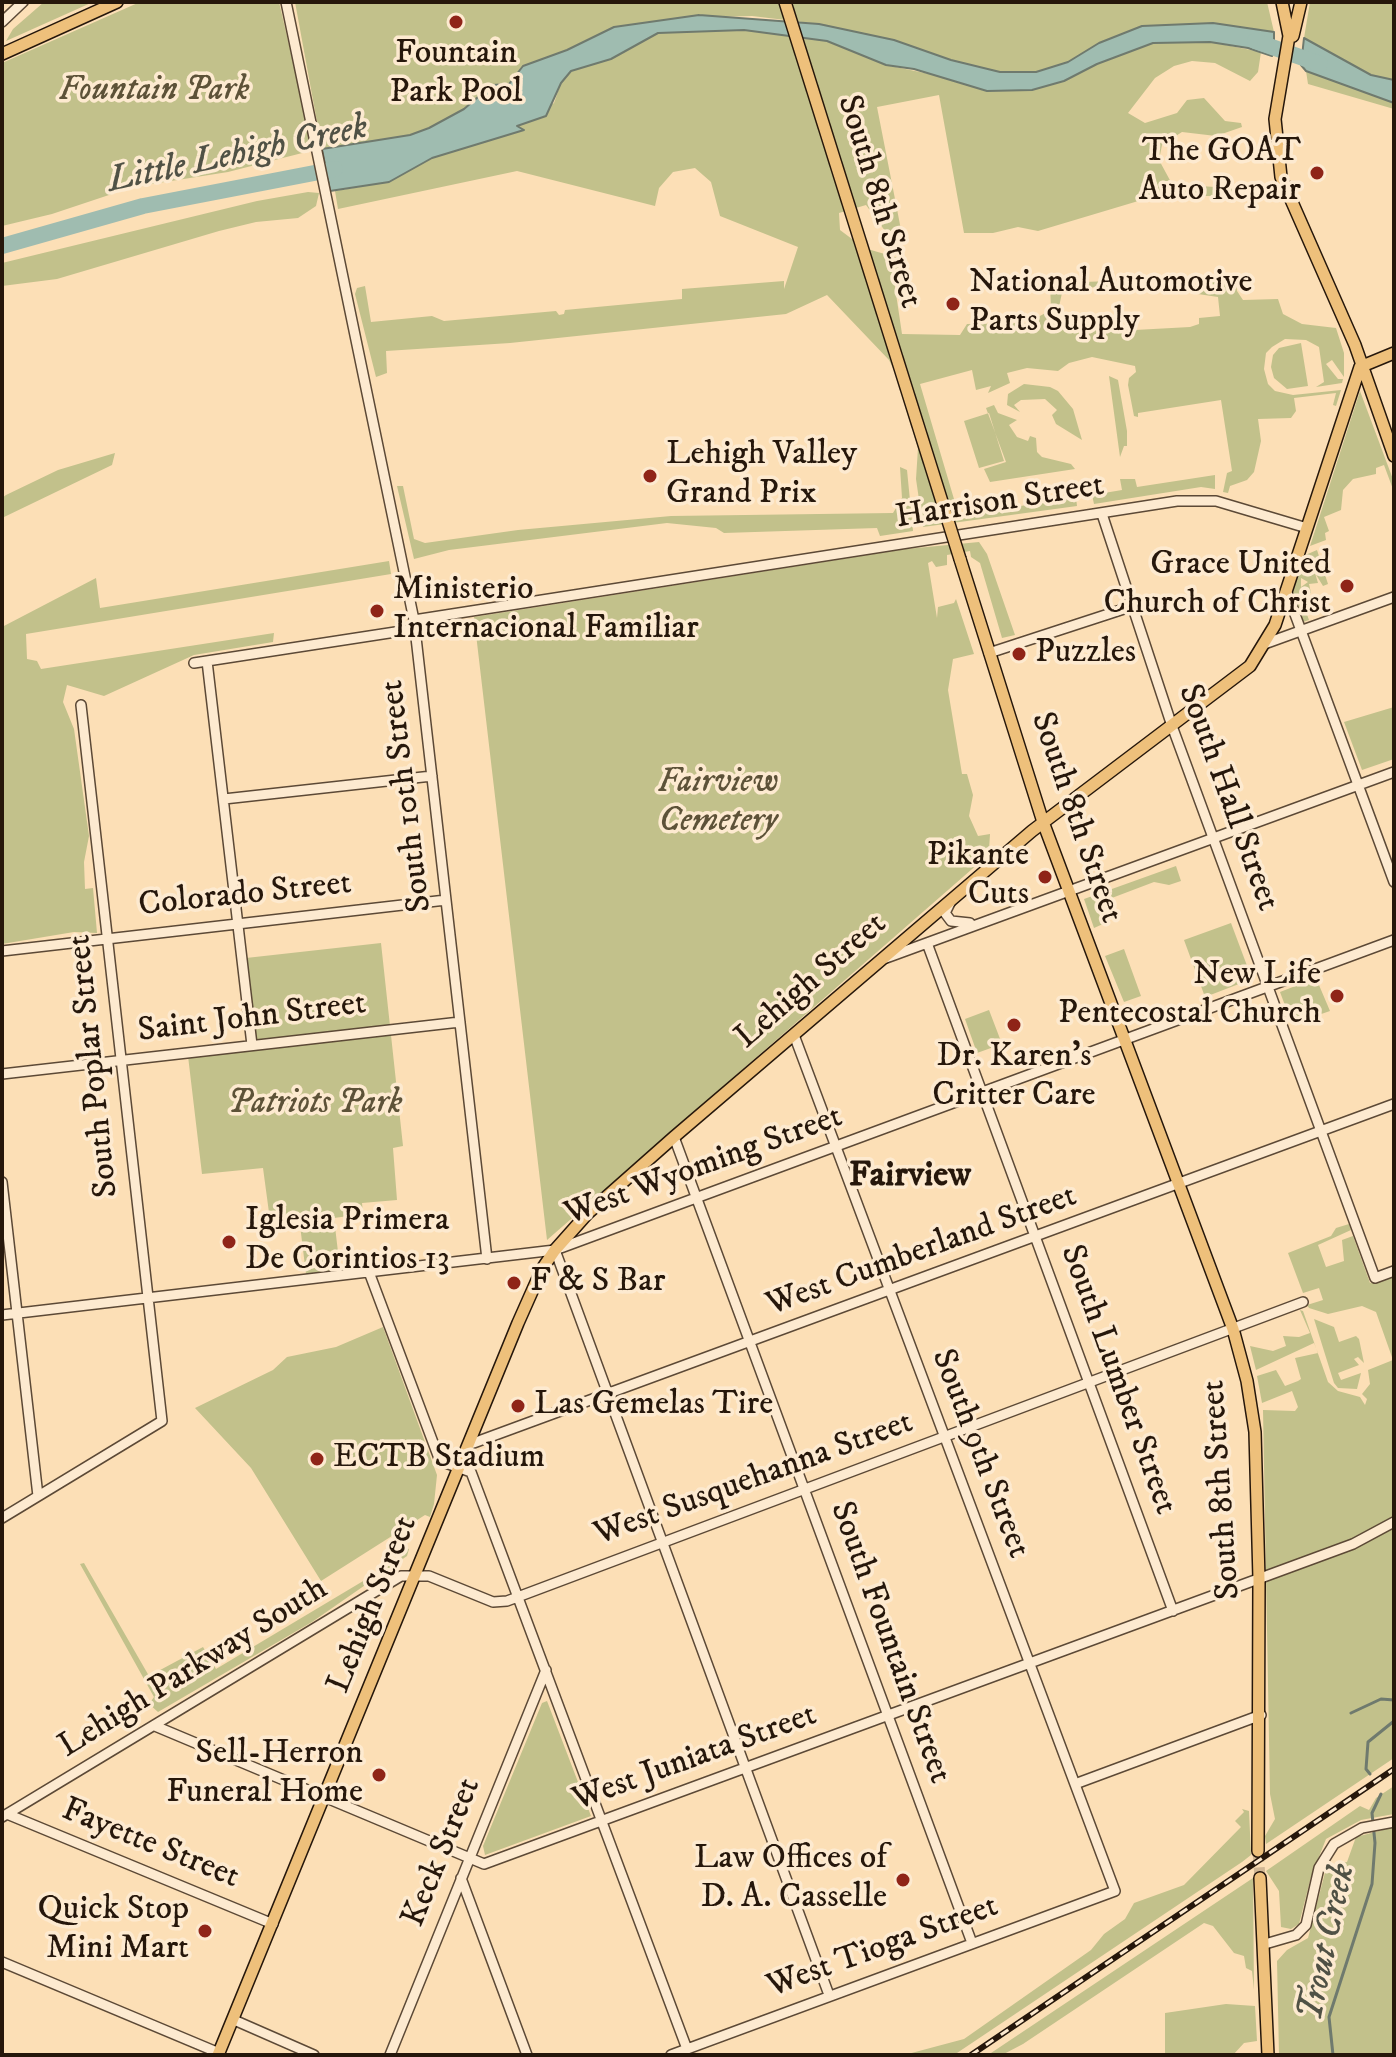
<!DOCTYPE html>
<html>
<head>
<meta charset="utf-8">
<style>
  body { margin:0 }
  #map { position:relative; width:1396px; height:2057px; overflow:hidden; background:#fcdfb6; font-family:"IM FELL DW Pica",serif }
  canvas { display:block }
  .frame { position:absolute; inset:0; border:4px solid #26170b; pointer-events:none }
</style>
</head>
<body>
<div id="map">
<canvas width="1396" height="2057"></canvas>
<div class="frame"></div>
</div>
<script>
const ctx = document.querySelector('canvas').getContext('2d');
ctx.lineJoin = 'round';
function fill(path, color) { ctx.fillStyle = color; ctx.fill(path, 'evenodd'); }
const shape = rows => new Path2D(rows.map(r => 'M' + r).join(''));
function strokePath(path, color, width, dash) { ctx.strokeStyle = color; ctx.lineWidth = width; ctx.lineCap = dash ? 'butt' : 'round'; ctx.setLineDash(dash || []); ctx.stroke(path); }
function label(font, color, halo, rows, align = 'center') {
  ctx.font = font + ' "IM FELL DW Pica",serif'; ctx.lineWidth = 7; ctx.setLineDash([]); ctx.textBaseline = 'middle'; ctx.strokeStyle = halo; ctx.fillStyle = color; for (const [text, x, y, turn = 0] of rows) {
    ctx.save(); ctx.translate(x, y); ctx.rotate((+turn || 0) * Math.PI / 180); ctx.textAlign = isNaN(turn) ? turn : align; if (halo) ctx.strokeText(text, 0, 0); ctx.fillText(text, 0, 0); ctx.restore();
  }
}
fill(shape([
  [44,2,93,2,6,41,13,29],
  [140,2,279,2,312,144,310,151,228,172,133,187,52,214,2,226,2,63],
  [295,2,1267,2,1274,32,1213,23,1142,26,1099,43,1068,62,1035,72,1000,72,951,60,894,40,819,24,752,16,677,18,614,27,567,50,523,66,509,84,499,83,464,109,429,128,411,135,322,149],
  [1310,2,1394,2,1394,80,1371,75,1304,38],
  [695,30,744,30,827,41,886,65,944,77,1064,81,1097,64,1153,43,1210,42,1261,52,1258,72,1250,81,1215,63,1192,61,1174,66,1155,78,1128,113,1145,123,1177,113,1187,100,1204,98,1225,121,1241,123,1242,127,1216,136,1182,132,1162,145,1159,160,1172,184,1243,189,1259,196,1155,196,1038,231,1018,227,993,233,964,233,939,95,877,107,903,240,891,239,866,205,839,213,840,230,864,248,902,259,895,287,902,334,960,335,967,324,1027,323,1051,310,1050,283,1114,281,1111,287,1063,288,1059,307,1067,316,1090,323,1135,330,1190,327,1199,324,1199,318,1220,316,1218,297,1198,294,1198,278,1235,277,1237,291,1243,300,1278,299,1283,314,1302,324,1336,328,1344,353,1344,377,1332,360,1326,364,1338,379,1343,379,1342,383,1316,387,1324,382,1319,347,1306,340,1285,339,1272,347,1266,353,1264,369,1268,384,1275,391,1293,395,1341,390,1336,406,1333,405,1336,393,1294,398,1296,411,1291,418,1258,419,1261,441,1254,472,1247,480,1230,486,1228,493,1223,492,1227,473,1232,471,1221,400,1138,413,1138,417,1134,416,1128,385,1129,378,1136,372,1135,366,1092,357,1069,363,1058,371,1027,368,1007,373,1010,383,988,393,991,386,976,390,972,370,920,384,959,516,1076,497,1077,506,923,527,916,479,918,448,894,370,889,360,827,295,786,314,510,343,386,351,387,373,376,377,355,294,357,288,365,286,371,322,432,316,444,321,556,311,559,315,564,314,565,310,682,299,682,289,784,281,784,289,798,247,720,216,711,182,695,168,673,172,659,188,655,206,517,171,338,209,335,191,389,182,432,158,522,131,517,126,554,103,561,83,571,71,611,59,658,33],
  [1306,71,1394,103,1394,109,1308,84],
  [308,192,319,193,316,206,298,218,256,222,219,231,57,279,2,286,2,263,257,201],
  [1301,343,1308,386,1287,389,1274,378,1271,367,1273,355,1279,348],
  [1109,376,1118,380,1127,431,1127,446,1124,446,1120,457],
  [1024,384,1050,387,1058,391,1073,409,1082,440,1056,424,1052,415,1057,410,1045,399,1021,400,1014,405,1020,412,1007,405,1008,394],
  [1360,391,1394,482,1394,492,1384,465,1376,468,1376,474,1353,479,1343,490,1341,510,1324,517,1329,531,1325,533,1326,540,1310,546],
  [994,405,998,413,1017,420,1009,425,1017,437,1028,441,1030,436,1036,438,1037,452,1042,457,1071,464,1075,469,990,482,984,469,1006,462,986,408],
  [989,413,1004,461,979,468,964,421],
  [115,453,112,465,2,518,2,498,6,495,58,470],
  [900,467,907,470,913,531,880,536,877,528,724,533,716,528,667,523,449,550,414,559,397,486,403,486,414,539,425,543,518,530,671,516,893,513,902,498],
  [1215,475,1215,489,1201,487,1094,504,1092,495,1122,490,1120,479,1135,479,1137,487],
  [979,542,987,554,1015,635,1002,638,980,563,971,557,970,551,947,555,947,565,936,567,932,561,928,563,937,618,938,607,954,603,956,599,974,654,953,659,948,690,962,774,967,774,973,795,969,816,978,836,990,834,989,850,984,853,987,856,547,1240,474,617,906,549],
  [1317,550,1328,584,1323,586,1315,573,1318,583,1309,584,1311,593,1304,596,1301,587,1308,582,1301,578,1301,598,1309,620,1303,622,1291,589,1303,556],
  [389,561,391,574,26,634,27,659,37,661,41,669,274,633,273,642,194,655,104,696,67,685,63,702,74,729,89,836,84,862,85,889,93,888,97,933,74,932,2,944,2,627,96,578,100,608],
  [1394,707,1394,759,1362,770,1344,722],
  [1176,866,1181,881,1169,885,1154,882,1096,904,1103,924,1094,928,1084,899],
  [1231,923,1252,979,1205,997,1184,940],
  [381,943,403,1146,393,1148,397,1200,362,1203,363,1214,334,1218,340,1269,306,1274,299,1217,270,1220,263,1168,202,1174,188,1056,255,1049,246,958],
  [1124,949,1141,996,1124,1002,1105,956],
  [1316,978,1330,1011,1292,1024,1280,992],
  [989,1010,1002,1044,977,1053,965,1019],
  [1349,1224,1351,1230,1318,1245,1326,1267,1344,1261,1342,1240,1353,1236,1370,1283,1394,1275,1394,1758,1266,1844,1265,1836,1275,1819,1270,1794,1263,1410,1295,1411,1298,1407,1292,1391,1262,1403,1257,1376,1276,1370,1285,1386,1298,1381,1301,1379,1295,1358,1318,1353,1314,1343,1256,1370,1250,1346,1273,1351,1286,1346,1283,1336,1299,1337,1310,1333,1300,1310,1303,1311,1328,1382,1338,1391,1360,1397,1365,1405,1367,1399,1362,1394,1370,1384,1368,1370,1393,1360,1376,1312,1362,1306,1328,1314,1309,1308,1307,1305,1323,1300,1319,1288,1303,1293,1288,1253,1331,1236,1336,1228],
  [1314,1319,1334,1327,1339,1342,1356,1336,1359,1339,1364,1363,1358,1357,1354,1359,1359,1365,1338,1373,1341,1380,1361,1373,1357,1389,1338,1388,1334,1383],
  [383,1327,437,1475,434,1504,430,1517,425,1515,321,1581,251,1468,195,1408,273,1370,287,1357,336,1347],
  [406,1548,409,1549,407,1556,312,1622,158,1712,149,1704,154,1697,80,1564,84,1563,149,1676,203,1647,216,1669,400,1559],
  [547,1701,591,1816,485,1855,483,1846,542,1703],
  [1394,1786,1394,1814,1361,1820,1326,1839,1311,1877,1299,1924,1291,1929,1281,1927,1279,1891,1266,1871,1360,1806,1369,1810,1376,1798],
  [1242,1809,1249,1811,1251,1855,1242,1862,954,2055,904,2055,964,2039,1091,1950,1104,1934,1125,1919,1134,1903,1184,1885,1241,1827,1235,1821,1244,1812],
  [1394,1827,1394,2055,1279,2055,1277,1961,1287,1950,1308,1938,1327,1865,1347,1862,1356,1837],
  [1253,1878,1254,1990,1252,1971,1246,1968,1244,1956,1234,1953,1213,1926,1204,1923,1023,2044,1002,2055,988,2055],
  [1226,2004,1255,2006,1257,2041,1244,2043,1233,2055,1165,2055,1165,2013]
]), '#c2c18b');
const water = shape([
  [699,15,819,24,894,40,951,60,1000,72,1036,72,1068,62,1099,43,1142,26,1213,23,1274,32,1274,42,1272,56,1248,48,1210,42,1153,43,1097,64,1064,81,1032,90,987,91,914,69,886,65,827,41,744,30,658,33,611,59,571,71,561,83,546,116,517,126,524,130,432,158,389,182,330,191,322,149,410,135,429,128,464,109,492,85,509,84,523,66,567,50,614,27,699,15],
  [1304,38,1371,75,1394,80,1394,103,1306,71,1301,65,1304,38]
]);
fill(water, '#9fbcb0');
strokePath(water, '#6f7a6e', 2);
strokePath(shape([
  [1351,1713,1381,1699,1394,1700],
  [1370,1774,1366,1769,1368,1742,1394,1721],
  [1333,2055,1329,2017,1372,1884,1375,1843,1372,1813,1381,1794]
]), '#6f7a6e', 3);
strokePath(shape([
  [1255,41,1320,64],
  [2,246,143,206,335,169]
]), '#9fbcb0', 16);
strokePath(shape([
  [1258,1851,1260,1878]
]), '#d1b794', 11, [11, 5.5]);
const minor = shape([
  [286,2,414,620,487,1259],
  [2,22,23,2],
  [1102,514,1172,726,1375,1278,1394,1271],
  [1286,590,1394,882],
  [414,620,1177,501,1216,501,1307,528],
  [1267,643,1394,597],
  [989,653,1133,606],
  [207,661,252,1045],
  [194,663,415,629],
  [224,799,432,776],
  [950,903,945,913,951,921,970,923],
  [927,943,1173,1611],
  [2,951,446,900],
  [886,958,1394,772],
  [2,1074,460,1022],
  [674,1137,972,1943],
  [2,1182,38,1496],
  [555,1250,829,1995],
  [369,1272,440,1461,471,1472,687,2049],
  [2,1315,555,1250,1394,940],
  [468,1445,1394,1104],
  [2,1518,162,1421,81,705],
  [155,1726,484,1864,1353,1544,1394,1522],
  [1075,1784,1261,1715],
  [7,1814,273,1924],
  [2,1817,401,1576,429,1576,493,1602,507,1601,1303,1302],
  [461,1878,527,2055],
  [1265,1944,1296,1935,1306,1925,1319,1868,1334,1844,1362,1828,1394,1822],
  [2,1962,219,2053],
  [234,2020,314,2055],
  [390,2055,546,1670],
  [671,2055,1115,1891,794,1035]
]);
const major = shape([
  [1282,2,1289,36,1275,119,1281,177,1355,345,1394,456],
  [1293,36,1301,2],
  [2,54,117,2],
  [1360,367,1394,353],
  [960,559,1043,822,1233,1329,1247,1381,1255,1432,1259,1579,1258,1851],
  [1260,1878,1268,2055],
  [218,2055,518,1323,542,1269,555,1250,587,1214,674,1137,1032,831,1250,666,1275,625,1360,367]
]);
strokePath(minor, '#5c4936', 12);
strokePath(major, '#26170b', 14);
strokePath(minor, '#fdead0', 9);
strokePath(major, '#eec07b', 11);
const rail = shape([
  [971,2055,1394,1769]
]);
strokePath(rail, '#26170b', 6);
strokePath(rail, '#fdead0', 3, [9]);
const majorBridge = shape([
  [785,2,960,559]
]);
strokePath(majorBridge, '#26170b', 14, []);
strokePath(majorBridge, '#eec07b', 11);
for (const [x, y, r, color] of [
  [456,22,8,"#8f2418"],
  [1317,173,8,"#8f2418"],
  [953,304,8,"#8f2418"],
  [650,476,8,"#8f2418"],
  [1347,586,8,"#8f2418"],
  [377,611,8,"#8f2418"],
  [1019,654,8,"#8f2418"],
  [1045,877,8,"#8f2418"],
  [1337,996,8,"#8f2418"],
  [1014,1025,8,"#8f2418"],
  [229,1242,8,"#8f2418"],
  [514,1283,8,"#8f2418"],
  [518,1406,8,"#8f2418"],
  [317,1459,8,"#8f2418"],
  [379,1775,8,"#8f2418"],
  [903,1880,8,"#8f2418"],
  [205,1931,8,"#8f2418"]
]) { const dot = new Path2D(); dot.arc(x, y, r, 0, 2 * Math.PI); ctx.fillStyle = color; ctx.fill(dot); strokePath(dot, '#fdead0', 3); }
label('34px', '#26170b', '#fdead0', [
  ["Fountain",456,55,"center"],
  ["Park Pool",456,94,"center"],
  ["The GOAT",1301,153,"right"],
  ["Auto Repair",1301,192,"right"],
  ["National Automotive",969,284],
  ["Parts Supply",969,323],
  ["Lehigh Valley",666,456],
  ["Grand Prix",666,495],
  ["Grace United",1331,566,"right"],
  ["Church of Christ",1331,605,"right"],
  ["Ministerio",393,591],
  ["Internacional Familiar",393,630],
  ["Puzzles",1035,654],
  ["Pikante",1029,857,"right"],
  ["Cuts",1029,896,"right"],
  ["New Life",1321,976,"right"],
  ["Pentecostal Church",1321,1015,"right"],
  ["Dr. Karen's",1014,1058,"center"],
  ["Critter Care",1014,1097,"center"],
  ["Iglesia Primera",245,1222],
  ["De Corintios 13",245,1261],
  ["F & S Bar",530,1283],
  ["Las Gemelas Tire",534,1406],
  ["ECTB Stadium",333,1459],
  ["Sell-Herron",363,1755,"right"],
  ["Funeral Home",363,1794,"right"],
  ["Law Offices of",887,1860,"right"],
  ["D. A. Casselle",887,1899,"right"],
  ["Quick Stop",189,1911,"right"],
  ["Mini Mart",189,1950,"right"]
], 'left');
label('italic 34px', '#5d5238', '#fdead0', [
  ["Fountain Park",154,92],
  ["Fairview",718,784],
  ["Cemetery",718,823],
  ["Patriots Park",315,1105]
]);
label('34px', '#26170b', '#fdead0', [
  ["South 8th Street",878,202,73],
  ["Harrison Street",1000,503,-9],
  ["South 10th Street",408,796,-97],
  ["South Hall Street",1227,798,70],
  ["South 8th Street",1075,818,71],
  ["Colorado Street",245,896,-6],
  ["Lehigh Street",812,982,-41],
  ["Saint John Street",252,1019,-7],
  ["South Poplar Street",95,1066,-96],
  ["West Wyoming Street",704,1167,-20],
  ["West Cumberland Street",922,1252,-20],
  ["South Lumber Street",1117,1380,70],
  ["South 9th Street",979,1454,69],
  ["West Susquehanna Street",754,1480,-20],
  ["South 8th Street",1223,1490,-94],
  ["Lehigh Street",374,1605,-68],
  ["South Fountain Street",889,1643,70],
  ["Lehigh Parkway South",194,1669,-32],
  ["West Juniata Street",695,1759,-20],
  ["Fayette Street",150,1845,22],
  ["Keck Street",443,1853,-68],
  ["West Tioga Street",883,1948,-20]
]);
label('italic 36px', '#505145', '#fdead0', [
  ["Little Lehigh Creek",238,156,-12],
  ["Trout Creek",1329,1943,-78]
]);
label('bold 36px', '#26170b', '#fdead0', [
  ["Fairview",910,1178]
]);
</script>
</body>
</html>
